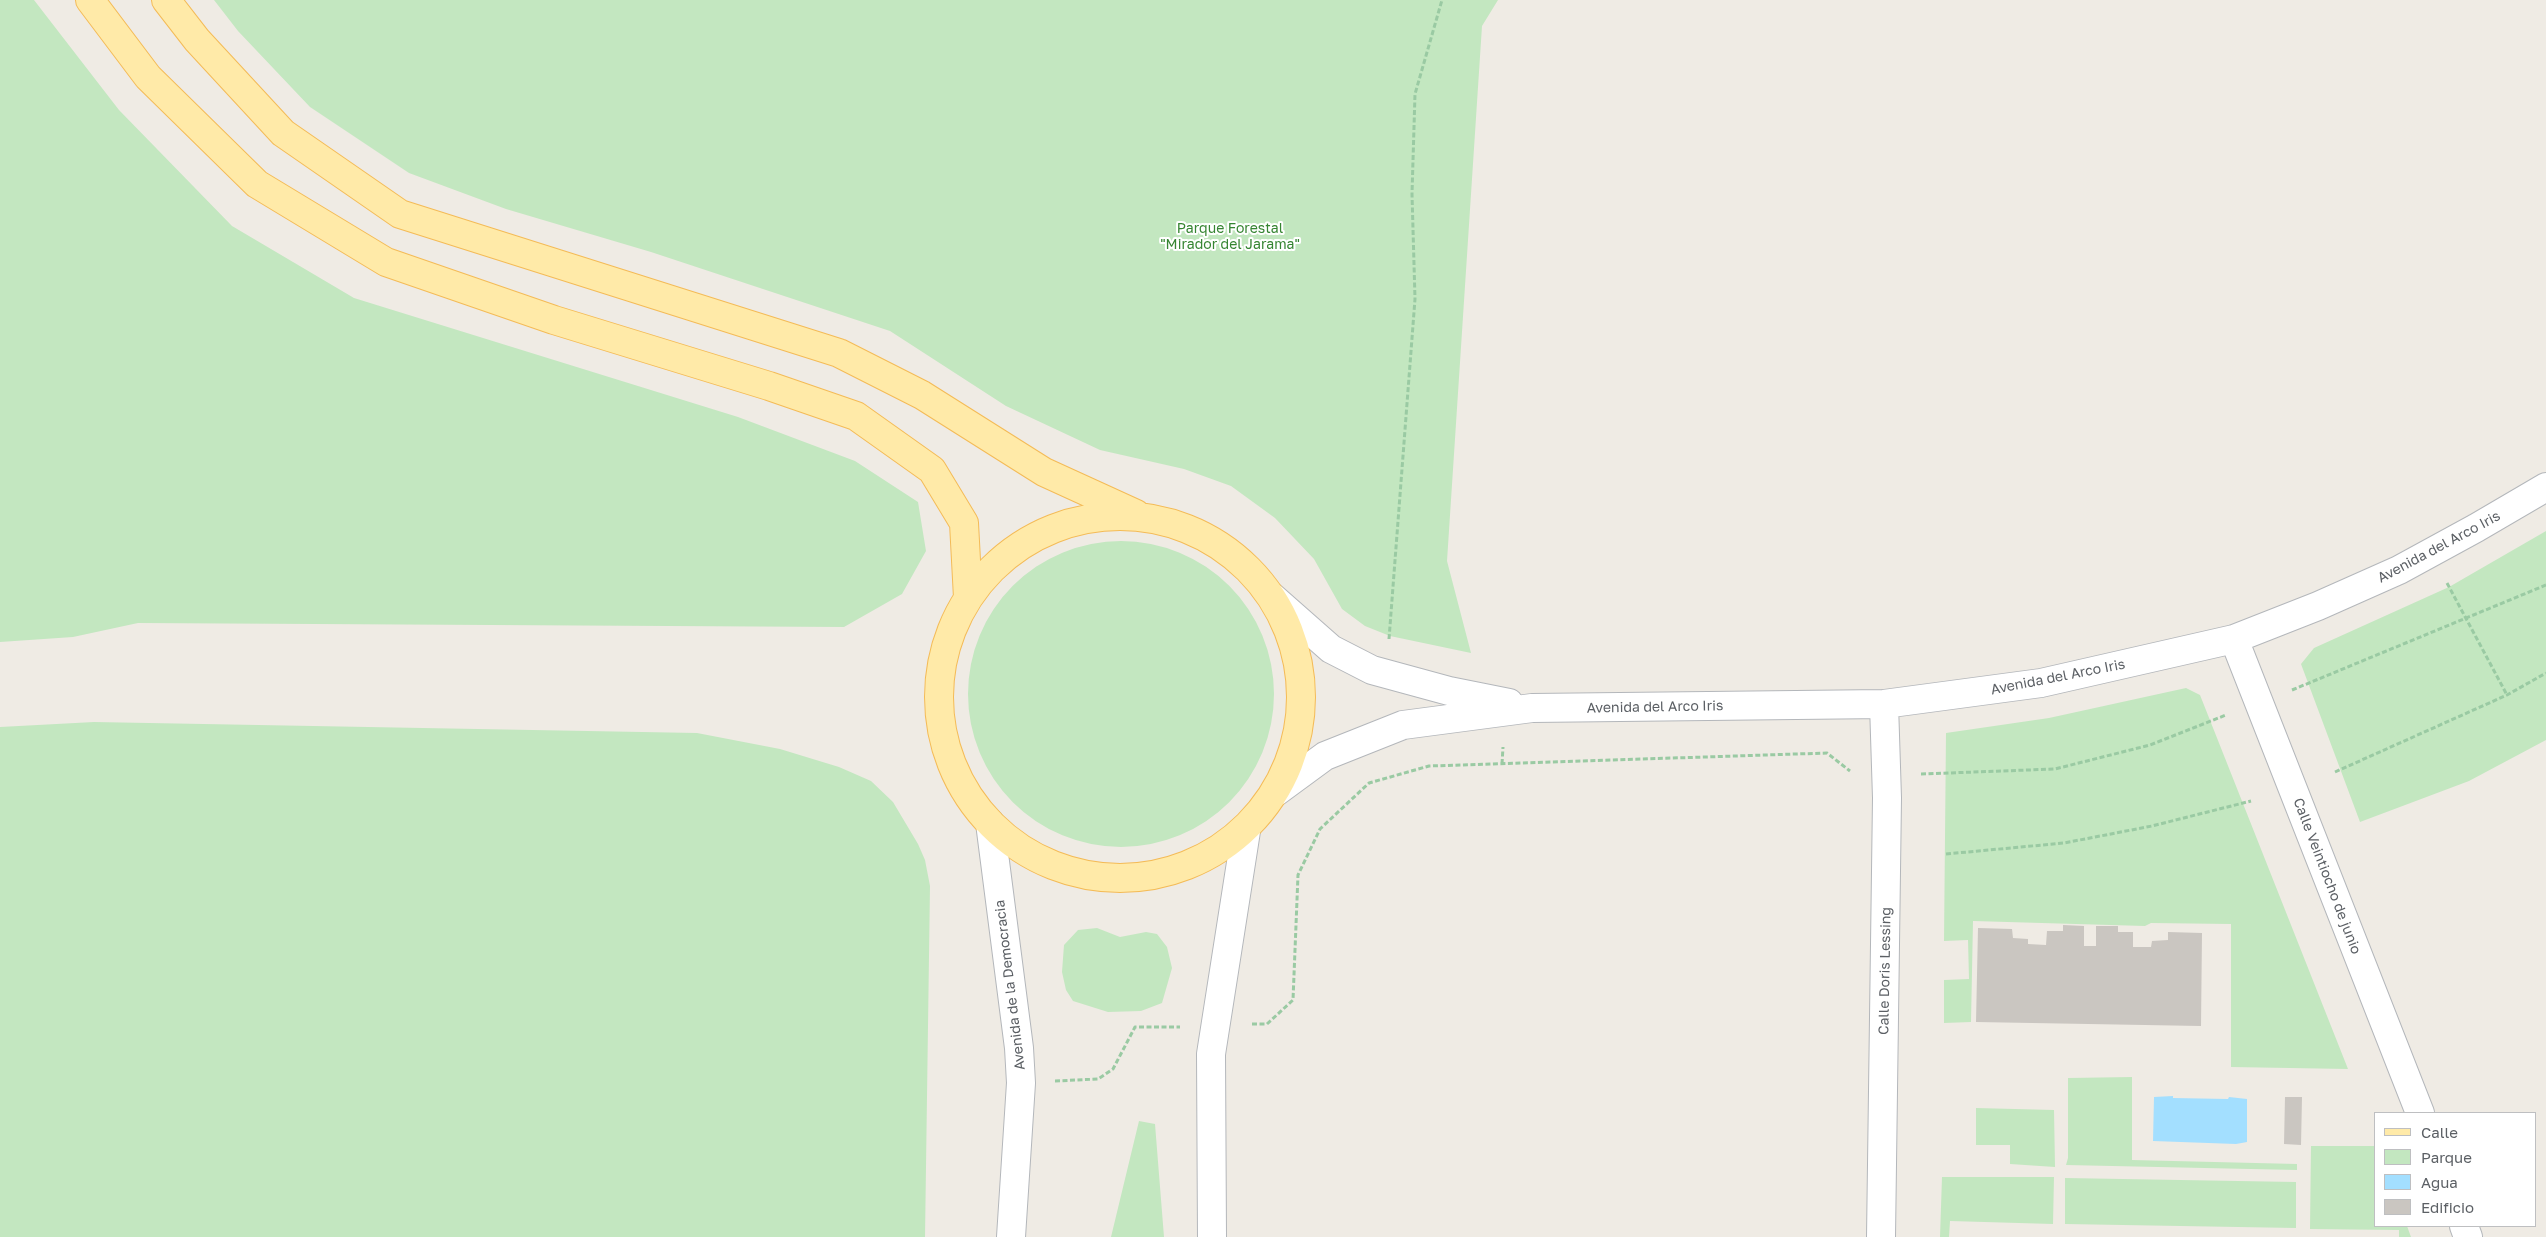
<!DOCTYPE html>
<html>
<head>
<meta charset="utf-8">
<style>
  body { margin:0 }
  #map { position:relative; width:2546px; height:1237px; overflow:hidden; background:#efebe4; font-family:"Golos Text",sans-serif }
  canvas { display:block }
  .legend { position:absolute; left:2374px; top:1112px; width:162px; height:115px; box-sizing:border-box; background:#fff; border:1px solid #bebfc1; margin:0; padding:6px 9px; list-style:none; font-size:15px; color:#5c6065 }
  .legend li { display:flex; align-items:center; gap:10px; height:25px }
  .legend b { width:25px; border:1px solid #bebfc1 }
</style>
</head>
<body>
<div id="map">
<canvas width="2546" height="1237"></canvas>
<ul class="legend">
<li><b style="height:6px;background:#ffeaa8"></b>Calle</li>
<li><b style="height:14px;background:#c3e7c0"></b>Parque</li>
<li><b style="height:14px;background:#a3dfff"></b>Agua</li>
<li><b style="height:14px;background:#cac6c1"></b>Edificio</li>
</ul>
</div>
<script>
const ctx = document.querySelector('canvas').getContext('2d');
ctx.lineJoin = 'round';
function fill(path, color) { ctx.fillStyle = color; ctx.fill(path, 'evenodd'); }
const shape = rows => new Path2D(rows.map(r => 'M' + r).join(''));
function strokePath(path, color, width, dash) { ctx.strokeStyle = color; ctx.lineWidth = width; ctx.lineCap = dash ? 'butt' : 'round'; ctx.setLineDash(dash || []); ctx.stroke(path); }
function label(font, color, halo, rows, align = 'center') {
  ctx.font = font + ' "Golos Text",sans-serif'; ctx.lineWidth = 4; ctx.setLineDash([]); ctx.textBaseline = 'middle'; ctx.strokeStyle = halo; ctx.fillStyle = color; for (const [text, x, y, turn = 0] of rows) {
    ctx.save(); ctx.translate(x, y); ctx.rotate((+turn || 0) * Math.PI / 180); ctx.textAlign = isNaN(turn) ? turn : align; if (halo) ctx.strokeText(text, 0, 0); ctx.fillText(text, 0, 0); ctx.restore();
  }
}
fill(shape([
  [0,0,34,0,119,110,232,226,354,298,738,417,855,461,918,502,926,551,902,594,844,627,138,623,73,637,0,642],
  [214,0,1498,0,1482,26,1447,561,1471,653,1390,636,1365,626,1342,609,1314,559,1275,518,1231,486,1184,469,1100,450,1006,406,890,331,651,252,506,209,409,173,310,107,238,31],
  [2546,531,2546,740,2469,781,2360,822,2301,664,2314,648,2449,587],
  '968 694a153 153 0 1 1 306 0a153 153 0 1 1-306 0Z',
  [2186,688,2200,695,2348,1069,2231,1067,2231,924,2151,923,2145,926,1973,921,1971,1022,1944,1023,1944,980,1969,979,1968,940,1944,941,1946,733,2049,718],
  [94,722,697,733,780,749,839,767,871,781,893,802,918,844,925,860,930,886,925,1237,0,1237,0,727],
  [1097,928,1120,937,1146,932,1157,934,1167,947,1172,968,1162,1003,1141,1011,1108,1012,1073,1001,1066,990,1062,972,1064,945,1078,930],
  [2132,1077,2132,1160,2297,1164,2297,1170,2066,1165,2068,1158,2068,1078],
  [1976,1108,2054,1110,2055,1167,2010,1164,2010,1145,1976,1145],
  [1139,1121,1155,1124,1164,1237,1111,1237],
  [2311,1146,2375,1146,2375,1226,2407,1226,2411,1237,2399,1237,2399,1230,2310,1229],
  [1942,1177,2054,1177,2053,1224,1950,1221,1949,1237,1940,1237],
  [2065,1178,2296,1182,2296,1228,2065,1224]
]), '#c3e7c0');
fill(shape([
  [2173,1096,2173,1098,2228,1099,2229,1097,2247,1099,2247,1142,2236,1144,2153,1141,2154,1097]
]), '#a3dfff');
fill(shape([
  [2063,925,2084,926,2084,946,2096,946,2096,926,2118,926,2118,932,2133,932,2133,947,2151,947,2152,941,2168,940,2168,932,2202,933,2201,1026,1976,1022,1978,928,2012,929,2013,938,2028,939,2028,944,2046,945,2047,931,2063,931],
  [2285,1097,2302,1097,2301,1145,2284,1144]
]), '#cac6c1');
const minor = shape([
  [1272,597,1331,649,1372,670,1449,691,1509,703],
  [2234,639,2420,1113],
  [1276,792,1325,756,1403,725,1532,708,1884,704,2041,683,2234,639,2318,606,2399,570,2476,528,2546,487],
  [990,823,1019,1048,1021,1083,1011,1237],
  [2464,1226,2468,1237],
  [1212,1237,1211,1054,1246,831],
  [1881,1237,1887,798,1884,704]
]);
const major = shape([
  [90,0,148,77,257,184,386,262,554,320,769,386,856,416,932,470,964,523,968,598],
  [166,0,197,40,283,133,400,214,839,353,922,395,1044,472,1136,514],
  '939 697a181 181 0 1 1 362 0a181 181 0 1 1-362 0Z'
]);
strokePath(minor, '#b4b7bb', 30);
strokePath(major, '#f4bb57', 30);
strokePath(shape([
  [2447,583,2507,695],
  [1389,639,1415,299,1412,194,1415,94,1442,0],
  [2292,690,2546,585],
  [1502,764,1503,747],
  [2335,772,2507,695,2546,673],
  [1921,774,2055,769,2150,745,2226,715],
  [1946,854,2064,843,2152,826,2251,801],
  [1252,1024,1267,1024,1293,1000,1298,875,1320,829,1369,783,1429,766,1827,753,1850,771],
  [1055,1081,1098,1079,1113,1069,1135,1027,1180,1027]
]), '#9acaa3', 3, [5, 2.5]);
strokePath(minor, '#fff', 28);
strokePath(major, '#ffeaa8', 28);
label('14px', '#368532', '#fff', [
  ["Parque Forestal",1230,229],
  ["\"Mirador del Jarama\"",1230,245]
]);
label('14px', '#5c6065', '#fff', [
  ["Avenida del Arco Iris",2439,547,-28],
  ["Avenida del Arco Iris",2058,677,-11],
  ["Avenida del Arco Iris",1655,707,-1],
  ["Calle Veintiocho de junio",2327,876,69],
  ["Calle Doris Lessing",1885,971,-89],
  ["Avenida de la Democracia",1010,985,-97]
]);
</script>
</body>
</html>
